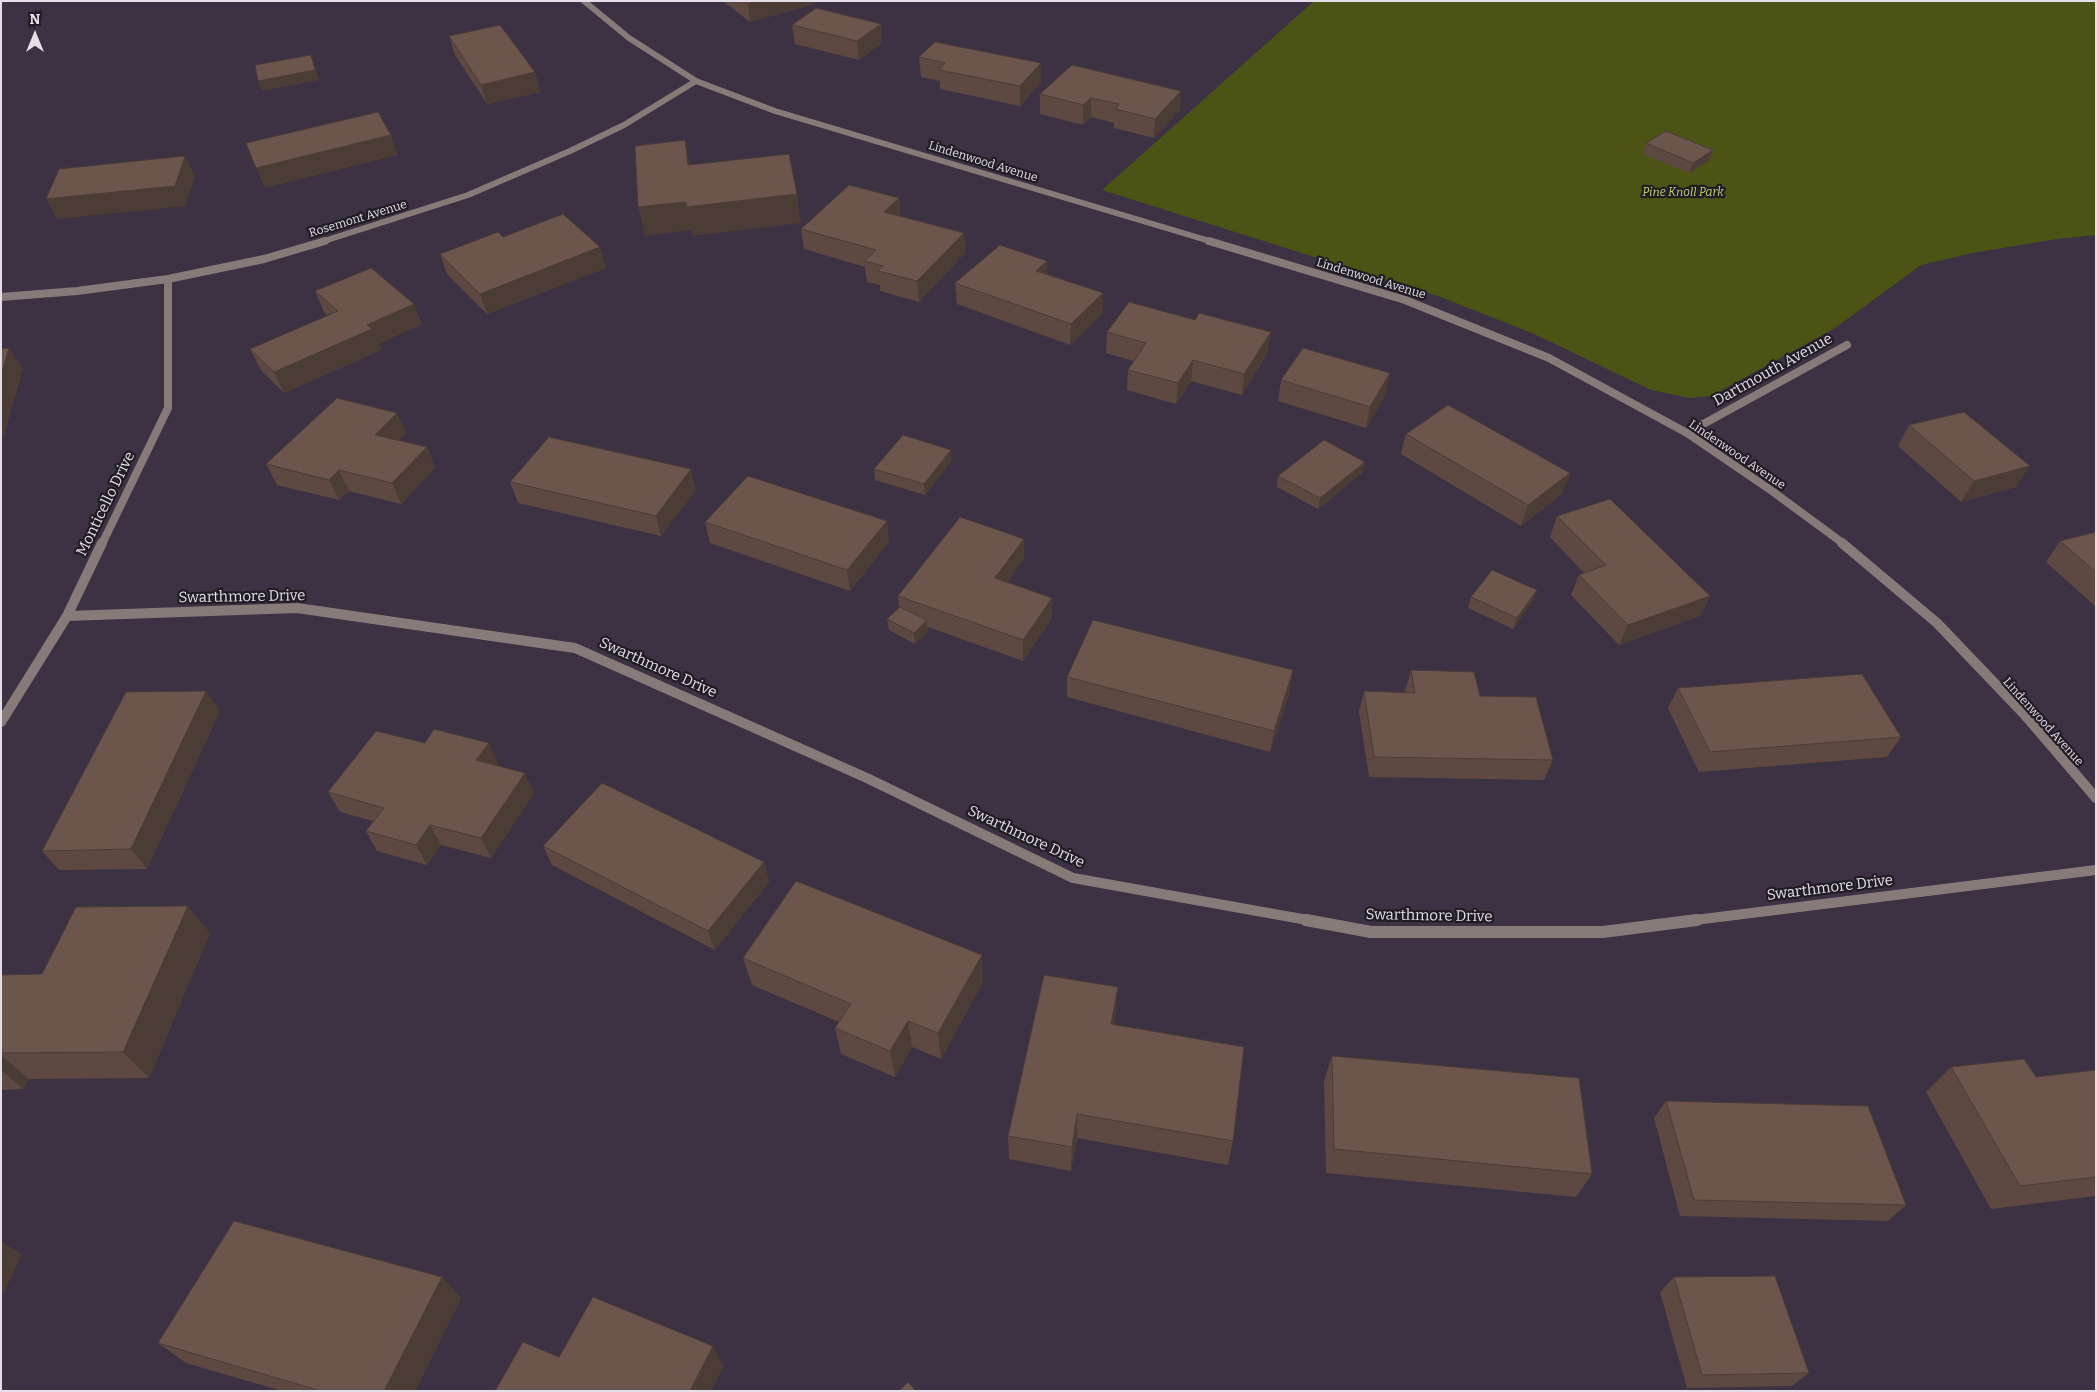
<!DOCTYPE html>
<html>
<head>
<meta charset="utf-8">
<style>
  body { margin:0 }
  #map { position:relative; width:2097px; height:1392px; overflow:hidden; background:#3c3243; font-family:Bitter,serif }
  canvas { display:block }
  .frame { position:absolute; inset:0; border:2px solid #e4dee9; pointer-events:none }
  .north { position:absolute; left:10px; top:10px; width:50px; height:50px; -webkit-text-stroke:4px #211c24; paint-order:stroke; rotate:0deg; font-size:14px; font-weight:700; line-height:20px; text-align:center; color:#e4dee9 }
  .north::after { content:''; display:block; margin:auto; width:18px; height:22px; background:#e4dee9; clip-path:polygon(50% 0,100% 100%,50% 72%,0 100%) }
</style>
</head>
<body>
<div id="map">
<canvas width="2097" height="1392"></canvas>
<div class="frame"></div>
<div class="north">N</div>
</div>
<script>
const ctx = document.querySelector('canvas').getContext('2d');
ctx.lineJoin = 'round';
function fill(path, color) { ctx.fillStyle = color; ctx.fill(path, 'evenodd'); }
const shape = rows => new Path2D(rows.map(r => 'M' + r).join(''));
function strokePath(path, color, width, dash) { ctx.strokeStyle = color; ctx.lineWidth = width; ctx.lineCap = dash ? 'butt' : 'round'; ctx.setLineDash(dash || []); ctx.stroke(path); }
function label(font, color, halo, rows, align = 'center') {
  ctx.font = font + ' Bitter,serif'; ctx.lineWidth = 4.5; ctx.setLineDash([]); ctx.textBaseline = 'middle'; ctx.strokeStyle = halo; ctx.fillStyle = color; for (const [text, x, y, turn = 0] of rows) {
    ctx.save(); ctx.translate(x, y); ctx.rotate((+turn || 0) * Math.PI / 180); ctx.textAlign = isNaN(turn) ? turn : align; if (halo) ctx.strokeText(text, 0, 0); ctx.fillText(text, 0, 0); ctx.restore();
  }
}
fill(shape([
  [1314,1,2096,1,2096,235,2057,239,1972,253,1921,265,1835,328,1711,396,1690,398,1651,390,1532,333,1438,296,1102,190]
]), '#4c5415');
strokePath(shape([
  [584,1,629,38,696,81,775,111,1213,242],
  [321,242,468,195,570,151,624,125,696,81]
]), '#877b79', 6);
strokePath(shape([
  [1209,241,1405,300,1549,358,1687,433,1772,491,1844,544],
  [1,297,77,291,168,279,264,259,325,241],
  [1687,433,1847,345],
  [102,544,168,408,168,279]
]), '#877b79', 8);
strokePath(shape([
  [1842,543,1937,623,2024,714,2096,798],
  [67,616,297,608,575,648,869,779,1073,878,1313,921],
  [1,722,67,616,102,543],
  [1687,921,2096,870]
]), '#877b79', 10);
strokePath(shape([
  [1306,920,1371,932,1603,932,1697,920]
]), '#877b79', 12);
fill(shape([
  [723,1,813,1,814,4,750,22],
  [792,25,882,43,859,60,795,44],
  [449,36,535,72,540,92,487,104,455,55],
  [919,57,1041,82,1020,106,940,89,940,81,921,77],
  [1072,65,1180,110,1154,138,1114,128,1114,123,1091,117,1083,125,1040,114,1040,94],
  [1646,143,1713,150,1709,161,1689,173,1643,154],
  [899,198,900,216,964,233,965,253,919,302,880,291,880,285,867,282,865,267,804,249,801,229],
  [503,237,606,268,487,314,447,274,440,254],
  [1047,261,1047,274,1103,293,1102,314,1070,345,957,304,955,283],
  [315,291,422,324,378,344,381,350,284,393,261,370,250,349,328,316,324,312],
  [1107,332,1268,352,1242,395,1191,381,1176,404,1127,390,1128,370,1134,361,1106,353],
  [1281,380,1386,394,1366,428,1278,401],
  [397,413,406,433,399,440,427,447,435,468,401,504,349,491,339,500,277,485,266,464],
  [1909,425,2016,487,1961,502,1898,446],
  [1406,434,1563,493,1521,526,1401,454],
  [952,460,925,495,875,480,874,469],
  [1365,462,1362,473,1318,509,1277,487,1278,476],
  [510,482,696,490,661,536,518,503],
  [1557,516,1710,596,1700,616,1619,645,1571,595,1579,575,1584,573,1550,537],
  [887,521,889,542,850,591,710,543,705,522],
  [2096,532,2096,607,2046,562,2060,541],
  [1024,559,1007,582,1052,598,1052,618,1023,661,928,627,928,631,915,644,889,630,887,619,899,608,898,596],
  [1537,590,1533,600,1513,629,1468,608,1471,597],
  [1411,670,1480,696,1553,760,1544,780,1369,777,1359,712,1364,691,1405,693,1405,691],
  [1067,677,1290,691,1270,752,1067,697],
  [1678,688,1901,737,1887,757,1699,772,1668,708],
  [220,711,147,869,59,870,42,851],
  [498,763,496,765,534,793,491,858,441,845,427,865,377,851,366,831,373,821,340,812,328,792],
  [543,846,764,862,769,882,715,950,552,865],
  [210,933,149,1078,29,1079,23,1089,1,1090,1,975,42,974],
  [743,958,983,982,941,1059,912,1047,895,1077,841,1054,835,1028,839,1022,752,985],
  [1116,1014,1114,1025,1233,1141,1228,1165,1077,1138,1071,1171,1009,1159,1008,1136],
  [1332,1056,1592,1174,1576,1197,1326,1173,1324,1081],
  [1951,1067,2036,1077,2096,1070,2096,1196,1991,1209,1926,1092],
  [1666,1101,1906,1205,1888,1221,1680,1216,1654,1118],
  [442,1277,461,1298,415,1391,282,1391,186,1363,158,1343],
  [1674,1277,1809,1373,1792,1386,1687,1388,1660,1292]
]), '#5d4942');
fill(shape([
  [756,1,813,1,814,4,750,22,748,4],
  [881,24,882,43,859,60,857,41],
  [311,55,314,65,319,80,262,91,258,81],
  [1041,63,1041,82,1020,106,1020,86],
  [535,72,540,92,487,104,481,85],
  [1181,91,1180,110,1154,138,1155,119],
  [1091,98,1091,117,1083,125,1083,105],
  [391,135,398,155,265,188,256,168],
  [685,140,691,169,688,165],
  [1713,150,1709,161,1689,173,1693,163],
  [185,156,195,176,185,206,57,219,46,199],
  [797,194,801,223,692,236,691,230,645,236,638,207,686,202],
  [899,198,900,218,884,212],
  [964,233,965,253,919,302,917,281],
  [600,247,606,268,487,314,480,294],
  [1047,261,1047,282,1036,271],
  [1103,293,1102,314,1070,345,1071,324],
  [414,304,422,324,378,344,381,350,284,393,274,372,367,325],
  [1271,332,1268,352,1242,395,1244,374],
  [9,348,23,369,3,438,1,438,1,375],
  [1193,360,1191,381,1176,404,1178,383],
  [1390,373,1386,394,1366,428,1370,407],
  [397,413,406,433,384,455,375,435],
  [427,447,435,468,401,504,392,483],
  [951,450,952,460,925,495,924,484],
  [1365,462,1362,473,1318,509,1320,498],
  [2030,466,2016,487,1961,502,1974,481],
  [691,469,696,490,661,536,656,516],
  [339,470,349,491,339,500,329,480],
  [1570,473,1563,493,1521,526,1528,505],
  [887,521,889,542,850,591,847,570],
  [1024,539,1024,559,996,598,995,578],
  [1537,590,1533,600,1513,629,1517,618],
  [1710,596,1700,616,1619,645,1628,625],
  [1052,598,1052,618,1023,661,1023,640],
  [927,620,928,631,915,644,914,633],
  [1293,670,1290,691,1270,752,1274,731],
  [206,691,220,711,147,869,131,849],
  [489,743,498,763,486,780,476,760],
  [525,773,534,793,491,858,481,838],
  [430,825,441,845,427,865,416,845],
  [764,862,769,882,715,950,708,931],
  [188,906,210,933,149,1078,123,1052],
  [982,955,983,982,941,1059,938,1033],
  [1118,987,1116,1014,1109,1050,1111,1024],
  [908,1021,912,1047,895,1077,890,1051],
  [1,1055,29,1079,23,1089,1,1070],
  [1077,1114,1077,1138,1071,1171,1072,1147],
  [1,1241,22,1255,1,1298],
  [442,1277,461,1298,415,1391,384,1391],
  [713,1346,724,1366,711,1391,690,1391]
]), '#4c3c36');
const building = shape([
  [744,1,756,1,748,4,744,1],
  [816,8,881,24,857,41,792,25,816,8],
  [500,25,535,72,481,85,449,36,500,25],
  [935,42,1041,63,1020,86,939,70,945,63,919,57,935,42],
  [311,55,315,70,258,81,255,65,311,55],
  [1072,65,1181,91,1155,119,1115,109,1119,104,1091,98,1083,105,1040,94,1072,65],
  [378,112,391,135,256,168,246,143,378,112],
  [1666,131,1713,150,1693,163,1646,143,1666,131],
  [685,140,688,165,789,154,797,194,686,207,686,202,638,207,635,146,685,140],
  [185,156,175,186,46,199,59,169,185,156],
  [849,185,899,198,884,212,964,233,917,281,878,271,883,266,865,261,876,250,801,229,849,185],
  [563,214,600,247,480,294,440,254,498,232,503,237,563,214],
  [1000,245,1047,261,1036,271,1103,293,1071,324,955,283,1000,245],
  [371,268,414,304,367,325,372,329,274,372,250,349,338,311,315,291,371,268],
  [1129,302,1195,320,1199,313,1271,332,1244,374,1193,360,1178,383,1128,370,1146,343,1107,332,1129,302],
  [9,348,1,375,1,349,9,348],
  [1303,348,1390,373,1370,407,1281,380,1303,348],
  [337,398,397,413,375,435,427,447,392,483,339,470,329,480,266,464,337,398],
  [1448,405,1570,473,1528,505,1406,434,1448,405],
  [1964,412,2030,466,1974,481,1909,425,1964,412],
  [903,435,951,450,924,484,874,469,903,435],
  [549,437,691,469,656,516,510,482,549,437],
  [1324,440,1365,462,1320,498,1278,476,1324,440],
  [748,476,887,521,847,570,705,522,748,476],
  [1610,499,1710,596,1628,625,1579,575,1606,565,1557,516,1610,499],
  [960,517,1024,539,995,578,1052,598,1023,640,898,596,960,517],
  [2096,532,2096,572,2060,541,2096,532],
  [1492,570,1537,590,1517,618,1471,597,1492,570],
  [900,607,927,620,914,633,887,619,900,607],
  [1093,620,1293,670,1274,731,1067,677,1093,620],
  [1411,670,1474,672,1480,696,1536,697,1553,760,1374,757,1364,691,1415,693,1411,670],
  [1862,674,1901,737,1710,752,1678,688,1862,674],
  [206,691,131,849,42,851,126,692,206,691],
  [434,729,489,743,476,760,525,773,481,838,430,825,416,845,366,831,384,808,328,792,376,731,425,743,434,729],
  [602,783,764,862,708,931,543,846,602,783],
  [796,881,982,955,938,1033,908,1021,890,1051,835,1028,851,1004,743,958,796,881],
  [188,906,123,1052,1,1053,1,975,42,974,76,907,188,906],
  [1044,975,1118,987,1111,1024,1244,1047,1233,1141,1077,1114,1072,1147,1008,1136,1044,975],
  [1332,1056,1579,1078,1592,1174,1334,1149,1332,1056],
  [2024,1059,2036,1077,2096,1070,2096,1177,2020,1186,1951,1067,2024,1059],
  [1666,1101,1868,1106,1906,1205,1694,1200,1666,1101],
  [234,1221,442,1277,384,1391,321,1391,158,1343,234,1221],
  [1775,1276,1809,1373,1702,1375,1674,1277,1775,1276],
  [593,1297,713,1346,690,1391,495,1391,523,1342,559,1357,593,1297],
  [908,1382,916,1391,899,1391,908,1382]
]);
fill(building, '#6c554d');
strokePath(building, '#4c3c36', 1);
label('12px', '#e4dee9', '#211c24', [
  ["Lindenwood Avenue",983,162,17],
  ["Rosemont Avenue",358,219,-17],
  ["Lindenwood Avenue",1371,279,17],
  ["Lindenwood Avenue",1737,455,34],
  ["Lindenwood Avenue",2043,722,48]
]);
label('italic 12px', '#c0cf74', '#211c24', [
  ["Pine Knoll Park",1683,193]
]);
label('15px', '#e4dee9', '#211c24', [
  ["Dartmouth Avenue",1773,370,-29],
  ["Monticello Drive",106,504,-64],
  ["Swarthmore Drive",242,597,-1],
  ["Swarthmore Drive",658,668,24],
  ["Swarthmore Drive",1026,837,25],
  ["Swarthmore Drive",1830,888,-7],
  ["Swarthmore Drive",1429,916,1]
]);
</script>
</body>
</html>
